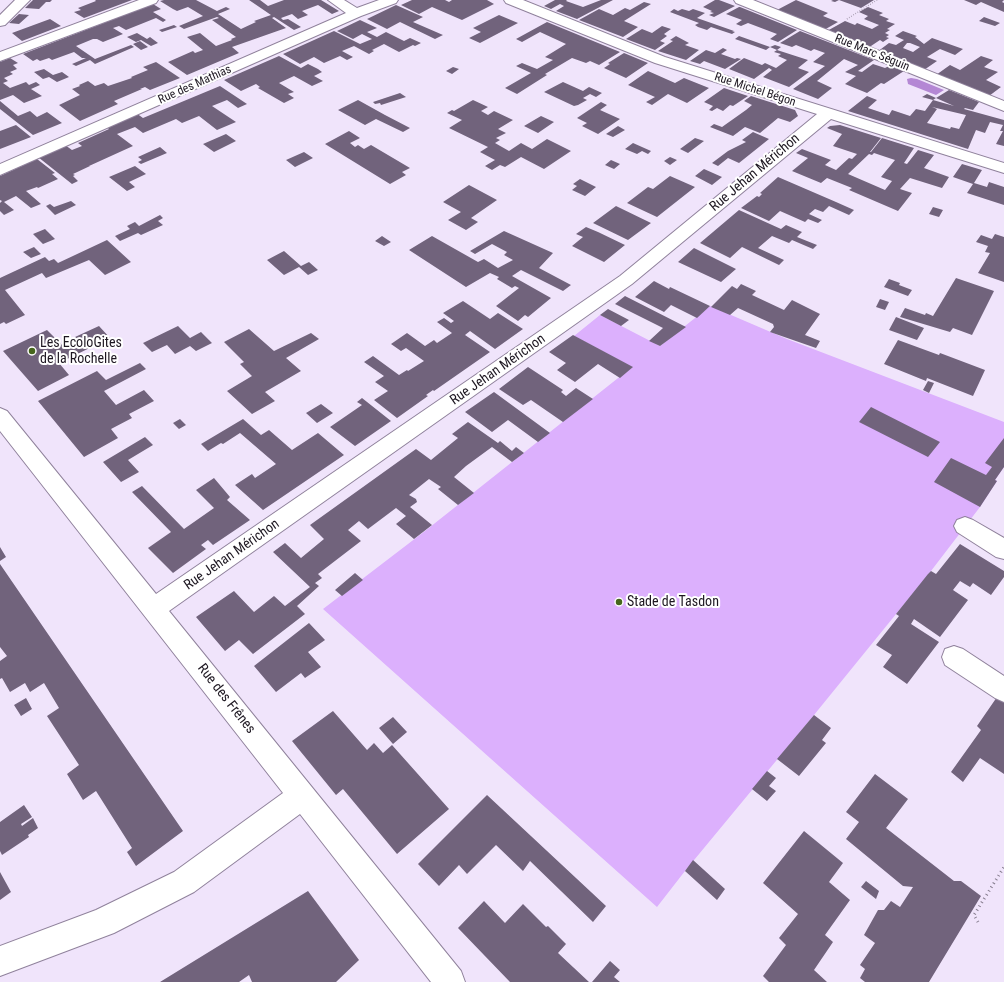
<!DOCTYPE html>
<html>
<head>
<meta charset="utf-8">
<style>
  body { margin:0 }
  canvas { display:block; background:#f0e4fb }
</style>
</head>
<body>
<canvas width="1004" height="982"></canvas>
<script>
const ctx = document.querySelector('canvas').getContext('2d');
ctx.lineJoin = 'round';
function fill(path, color) { ctx.fillStyle = color; ctx.fill(path, 'evenodd'); }
const shape = rows => new Path2D(rows.map(r => 'M' + r).join(''));
function strokePath(path, color, width, dash) { ctx.strokeStyle = color; ctx.lineWidth = width; ctx.lineCap = dash ? 'butt' : 'round'; ctx.setLineDash(dash || []); ctx.stroke(path); }
function label(font, color, halo, rows, align = 'center') {
  ctx.font = font + ' "Roboto Condensed",sans-serif'; ctx.lineWidth = 4; ctx.setLineDash([]); ctx.textBaseline = 'middle'; ctx.strokeStyle = halo; ctx.fillStyle = color; for (const [text, x, y, turn = 0] of rows) {
    ctx.save(); ctx.translate(x, y); ctx.rotate((+turn || 0) * Math.PI / 180); ctx.textAlign = isNaN(turn) ? turn : align; if (halo) ctx.strokeText(text, 0, 0); ctx.fillText(text, 0, 0); ctx.restore();
  }
}
fill(shape([
  [710,306,787,339,1004,422,1004,467,995,480,997,481,980,507,931,571,814,715,685,871,657,907,323,609,425,531,632,367,574,336,600,315,660,346]
]), '#dcb0fd');
fill(shape([
  [911,78,917,79,944,90,936,95,908,84,907,79]
]), '#b487d4');
fill(shape([
  [33,0,52,0,50,2,46,2,39,9,25,8],
  [95,0,132,0,84,18,74,12,81,10,78,8,96,1],
  [164,0,196,0,217,11,226,7,230,9,218,14,241,29,256,22,254,21,271,15,249,0,260,0,268,6,284,0,321,0,339,11,332,14,318,5,302,11,308,15,298,19,292,14,281,18,283,20,288,19,301,27,294,30,274,17,272,18,286,28,232,47,239,53,187,75,168,62,193,51,195,53,203,50,187,37,200,33,216,46,232,40,231,39,236,37,212,20,219,18,217,17,184,29,179,26,203,16,188,7,177,11,173,9,160,1],
  [412,0,445,0,449,2,452,0,487,0,494,4,462,20,432,7,419,14,401,5],
  [555,0,567,0,566,1,583,7,601,0,613,0,577,19,556,11,564,6,560,4,551,9,544,6],
  [715,0,719,0,735,6,714,17,709,15,714,13,710,12,712,11,703,7],
  [796,0,828,13,823,16,838,22,824,30,777,10],
  [833,0,874,0,861,8,839,0,835,2,831,1],
  [964,0,1004,0,1002,2,1004,3,1004,12,981,2,976,5],
  [644,2,651,4,624,21,638,27,623,37,579,20,599,9,613,15,625,8,630,10],
  [153,4,161,9,153,12,166,20,163,22,156,18,126,30,119,26,113,28,123,34,103,42,97,39,93,39,76,46,95,59,131,45,134,47,95,64,90,60,76,66,72,64,86,58,82,58,74,52,52,60,49,58,40,61,37,59,33,61,23,54],
  [396,5,423,17,413,22,443,35,435,39,400,22,387,29,367,19],
  [739,7,740,7,797,30,778,42,770,39,777,34,748,23,741,26,736,24,742,20,726,14],
  [868,7,883,13,879,15,889,19,886,21,895,24,887,29,890,30,885,33,889,35,886,37,889,38,883,42,880,40,868,48,827,31,845,21,855,25,857,23,872,29,879,25,864,19,868,16,859,12],
  [674,9,678,11,682,9,689,11,693,9,705,13,697,18,734,31,732,31,735,32,732,34,711,27,707,30,698,27,695,25,699,23,670,12],
  [19,14,29,15,19,24,9,23],
  [499,15,518,23,480,43,469,38,481,32,473,28],
  [984,17,1000,23,995,26,979,21],
  [50,19,61,26,22,41,12,33],
  [360,20,377,28,367,32,377,37,386,32,404,41,410,38,421,43,415,46,413,45,399,52,384,44,372,50,374,51,369,54,354,46,342,51,353,57,347,60,340,56,324,63,314,57,300,64,283,54,334,31,360,44,372,39,362,34,353,39,337,31],
  [547,22,620,52,599,65,590,61,586,63,572,58,545,74,547,75,517,94,505,88,531,73,516,66,522,63,537,69,553,60,545,57,566,44,540,32,522,42,516,39],
  [174,25,177,27,162,32,159,30],
  [662,26,671,29,664,34,667,36,660,41,665,43,655,50,626,39,642,29,652,33],
  [800,31,874,60,858,71,862,72,873,64,885,68,889,66,904,71,884,84,881,83,867,93,845,84,856,76,845,72,858,65,844,59,817,81,832,88,818,99,793,89,825,66,813,62,825,53,814,49,811,51,796,45,792,47,780,43],
  [903,31,917,36,915,37,924,44,932,38,963,49,955,55,940,49,927,57,937,61,924,70,877,52,889,43,896,45,904,40,895,36],
  [907,43,910,43,920,47,913,52,903,48],
  [137,33,147,39,150,37,158,43,151,46,141,40,136,42,127,37],
  [676,36,689,43,685,45,699,50,686,60,658,51,673,41,670,40],
  [739,36,770,47,775,45,781,47,777,50,808,60,798,68,809,72,789,87,763,77,772,70,769,68,754,79,729,69,744,58,762,65,765,63,776,68,787,60,778,56,781,54,774,52,777,50,770,47,766,50,735,39],
  [140,41,148,47,141,50,133,44],
  [723,48,727,50,721,54,735,59,737,58,741,59,725,69,704,61,700,64,690,61,706,50,715,53],
  [624,53,648,63,626,78,604,68,610,64,608,63],
  [279,56,301,68,308,64,318,69,322,72,314,76,323,81,312,86,294,76,279,83,294,92,288,94,294,98,284,103,258,88,260,87,256,84,241,91,224,80],
  [981,56,993,60,984,67,998,72,986,80,1001,87,989,96,936,75,950,65,960,70],
  [10,58,18,63,13,65,17,69,10,72,13,74,4,78,8,81,3,83,10,88,26,82,29,85,36,82,40,85,31,89,42,96,24,103,13,95,0,100,0,62],
  [156,62,180,78,150,90,145,87,140,89,142,89,114,101,118,104,80,121,59,105,80,95,72,89,80,86,79,85,88,81,95,86,104,83,108,86,132,78,131,77,148,70,143,67],
  [453,67,459,69,452,74,446,71],
  [44,69,53,75,62,72,69,77,57,82,49,77,43,79,34,72],
  [648,71,675,83,684,78,709,88,687,103,668,94,652,105,646,102,655,97,628,85],
  [563,82,583,91,589,87,602,93,596,97,590,94,583,98,587,100,578,105,574,106,544,92],
  [220,86,247,104,238,108,227,100,212,106,236,122,217,130,199,116,182,123,176,119,143,133,135,127,117,134,133,146,89,166,90,166,73,174,75,175,73,176,78,181,72,184,38,157,65,145,72,150,82,146,78,143,109,129,106,126,136,113,143,118],
  [724,88,748,96,733,106,730,105,723,111,717,108,712,111,709,110,713,106,704,102],
  [949,90,979,102,973,110,965,108,964,109,1004,120,1004,146,996,144,1003,131,1000,131,1003,125,990,122,985,133,976,130,968,149,848,111,867,96,877,100,868,108,889,115,892,110,910,116,916,109,925,111,933,100,922,97,927,94,936,98,933,100,954,106,936,98],
  [932,107,966,115,959,129,951,127,950,129,927,123,937,109],
  [400,93,406,97,381,105,380,103,375,104,373,102],
  [751,96,795,110,798,116,790,122,778,118,760,133,745,127,733,136,710,127,714,124,722,127,746,110,752,105,744,101],
  [358,100,385,115,410,128,403,132,376,119,365,125,338,110],
  [473,100,488,107,481,111,488,115,494,111,513,120,498,129,506,133,496,138,500,140,495,143,509,151,521,143,532,149,547,139,571,151,544,169,521,157,505,167,500,165,492,170,485,166,495,160,480,152,488,147,449,128,462,120,447,113,452,110,454,111],
  [0,101,18,116,30,111,37,117,47,112,62,123,33,135,0,109],
  [601,102,607,105,600,110,620,119,598,134,582,126,587,123,577,118],
  [541,116,554,122,538,133,524,126],
  [16,125,31,137,0,149,0,131],
  [840,125,881,138,870,152,871,152,882,138,914,148,904,163,907,164,918,150,934,155,924,168,949,177,942,188,910,178,900,189,912,193,898,211,849,190,852,188,827,178,821,183,792,171,808,158,796,153,802,149,831,160,825,165,836,170,849,158,852,159,857,154,833,146,842,134,827,128,830,126],
  [874,153,895,160,881,177,892,181,885,190,848,174,869,154,872,155],
  [618,126,625,130,613,137,606,134],
  [349,131,360,138,350,143,355,147,358,145,364,149,371,145,410,168,402,172,406,175,390,184,325,144],
  [753,132,769,139,739,163,728,158,718,166,712,163,728,151,746,142,742,140],
  [226,134,236,141,214,152,203,144],
  [695,138,704,141,688,153,680,149],
  [633,143,651,151,648,154,642,151,637,154,625,149],
  [160,147,167,153,141,164,138,162,142,160,138,157],
  [304,152,313,158,295,167,286,160],
  [670,157,677,160,670,165,664,161],
  [37,159,55,173,52,174,58,179,38,188,37,187,26,191,41,204,31,208,16,196,4,202,14,210,4,215,0,211,0,203,2,201,0,200,0,176],
  [611,160,620,164,614,169,605,165],
  [962,164,982,170,974,183,987,187,989,182,1004,187,1004,205,967,193,973,184,953,177],
  [135,166,146,174,129,182,135,187,127,191,109,177],
  [704,169,722,177,712,185,695,176],
  [670,176,695,187,657,217,627,203,648,187,653,189],
  [778,177,836,202,854,210,849,215,829,206,823,212,815,209,809,214,822,220,818,223,808,219,805,222,780,211,769,221,741,208,757,196,759,197,762,194,760,193],
  [580,179,596,187,585,196,572,190,577,186,573,184],
  [469,185,497,200,471,218,478,222,466,230,448,220,461,212,443,202],
  [71,201,76,205,55,215,46,206,50,204,54,207],
  [616,206,651,223,628,240,593,223],
  [933,207,943,210,939,217,929,214],
  [739,210,781,229,786,225,802,232,797,237,817,245,813,249,792,240,789,243,772,236,758,248,784,260,779,265,742,247,730,258,700,243],
  [160,215,163,218,158,221,163,225,141,235,138,233,120,241,115,236,130,229,127,226,135,222,139,226],
  [586,227,598,232,625,245,604,262,572,246,583,237,576,234],
  [45,229,55,239,43,244,33,234],
  [504,231,553,253,539,268,571,285,563,291,521,270,512,276,551,298,528,317,525,315,518,321,496,306,519,288,515,286,512,288,497,279,499,277,490,273,466,287,409,250,432,236,478,262,484,259,498,268,513,260,504,255,507,252,492,244,475,254,470,251],
  [995,234,1004,237,1004,282,978,273,990,253,985,252,988,246,976,242,981,235,992,239],
  [382,236,391,242,384,246,375,241],
  [107,240,131,262,105,275,89,260,46,278,42,273,5,290,25,315,6,324,4,322,0,324,0,278,45,257,49,261,54,259,58,263],
  [34,247,41,254,31,258,23,252],
  [694,248,736,269,721,282,678,262],
  [284,251,301,266,309,262,318,270,308,275,299,267,284,275,267,260],
  [956,278,994,291,972,335,953,328,950,332,900,317,905,308,925,315,926,313,933,316],
  [889,279,900,283,899,285,912,290,908,296,884,287],
  [654,281,669,289,670,287,710,306,697,318,671,305,664,312,635,297],
  [741,284,756,291,752,295,784,310,792,300,820,314,805,335,820,341,816,348,770,332,774,327,773,324,738,308,730,315,711,307,732,286,737,289],
  [625,296,686,327,660,346,649,341,663,328,615,304],
  [880,299,889,302,885,310,876,307],
  [463,301,490,319,498,313,523,329,495,349,470,331,465,335,490,352,434,391,433,390,426,395,428,396,397,418,374,400,388,391,375,382,384,376,364,362,373,356,399,375,407,370,408,371,424,361,406,348,401,351,391,344,407,333,425,346,434,340,437,343,452,333,437,322,444,318,451,323,454,321,443,313],
  [608,309,629,320,621,326,600,315],
  [896,317,924,328,917,340,889,330],
  [99,326,110,338,59,363,69,375,38,391,3,351,47,330,66,349,79,342,75,337],
  [178,326,190,338,201,332,212,343,196,351,190,346,175,354,167,345,152,352,143,343],
  [249,329,274,351,311,333,319,339,286,358,301,371,265,392,275,401,252,414,227,391,252,376,240,364,244,362,224,342],
  [573,335,633,367,620,378,598,364,575,382,557,370,566,363,549,352],
  [898,340,939,355,940,353,985,370,973,396,927,378,926,381,884,364],
  [140,363,146,369,104,391,116,405,144,390,154,401,129,414,132,418,111,429,118,438,84,457,38,401,97,371,106,380],
  [528,367,563,390,561,392,566,396,576,388,593,399,563,422,531,400,523,405,499,389],
  [928,381,934,383,929,393,923,390],
  [494,392,550,433,538,442,508,420,492,432,465,412],
  [362,398,391,421,355,446,330,427,362,405,357,402],
  [321,404,333,413,317,423,306,413],
  [871,407,940,442,928,457,859,422],
  [180,419,186,425,179,429,173,423],
  [243,419,261,435,269,430,292,450,318,433,344,455,263,510,235,485,252,474,255,478,276,464,240,433,223,444,221,443,208,451,201,444],
  [468,422,498,443,500,441,512,451,516,447,524,453,512,462,492,447,466,466,454,477,474,493,458,505,438,489,441,487,429,479,409,495,416,499,417,502,410,507,432,525,414,539,396,524,406,516,396,508,368,529,359,521,348,530,361,541,318,574,322,578,315,583,319,586,297,606,305,614,253,654,239,640,225,651,196,617,234,591,254,612,274,596,285,606,310,587,273,552,285,543,301,558,324,539,310,525,416,449,431,460,458,438,452,434],
  [145,437,153,445,128,460,139,472,121,482,103,462],
  [1004,438,1004,467,995,480,997,481,980,507,934,482,951,458,986,475,992,467,985,463],
  [214,478,230,497,227,500,250,520,213,545,208,540,201,545,206,549,173,573,148,548,171,532,132,492,142,486,184,529,214,508,196,490],
  [960,544,1004,571,1004,577,991,595,973,583,970,587,960,581,953,590,968,600,940,637,914,619,911,624,939,642,907,684,883,667,892,655,876,645,899,616,896,614,928,574,931,571,936,574],
  [0,547,6,557,0,561],
  [0,564,183,831,136,866,127,852,132,848,96,791,83,800,67,774,79,765,47,716,59,708,44,683,30,692,25,683,10,692,2,678,0,679,0,661,7,656,0,647],
  [355,573,363,580,342,596,335,590],
  [309,623,325,640,308,652,321,667,305,678,301,673,276,692,254,666],
  [997,697,1004,701,1004,774,980,758,963,782,951,772,981,730,977,726],
  [26,698,32,709,21,716,14,705],
  [333,711,367,750,374,743,383,753,392,745,449,809,397,854,343,789,336,795,292,741],
  [814,715,831,728,822,740,826,743,799,776,777,759],
  [393,717,407,732,393,744,379,728],
  [767,771,776,778,769,786,776,791,767,801,752,789],
  [875,774,908,799,886,828,954,881,961,881,981,896,929,982,865,982,860,978,865,969,860,965,875,943,864,935,878,910,884,910,891,901,900,907,913,887,903,886,846,839,859,822,846,812],
  [487,795,606,906,593,922,530,861,523,871,496,845,467,874,459,865,439,886,418,864],
  [24,805,32,817,21,824,22,826,33,818,38,828,28,835,29,837,2,855,0,851,0,822],
  [804,831,843,863,829,882,850,900,825,935,833,942,814,970,827,982,769,982,763,976,786,945,779,938,798,914,763,883],
  [693,860,725,889,717,900,685,871],
  [0,872,11,892,0,900],
  [866,881,879,891,876,899,861,887],
  [308,891,359,960,336,982,252,982,249,975,239,982,160,982],
  [484,901,505,923,523,904,546,927,548,926,566,944,558,953,589,982,510,982,458,928],
  [610,961,620,970,614,977,620,982,592,982]
]), '#71637c');
const minor = shape([
  [15,0,30,0,5,25,0,26,0,15,15,0],
  [139,0,158,0,156,3,0,61,0,52,139,0],
  [328,0,344,0,357,8,379,0,398,0,396,3,361,16,0,175,0,164,346,13,328,0],
  [504,0,523,0,665,57,1004,163,1004,173,831,119,632,284,169,611,461,971,465,982,431,982,300,814,194,892,114,933,0,976,0,946,96,910,174,872,283,793,0,431,0,408,7,411,156,594,620,276,817,114,655,63,506,3,504,0],
  [734,0,753,0,1004,101,1004,111,736,3,734,0],
  [965,517,973,520,1004,538,1004,559,996,557,957,532,954,526,957,520,965,517],
  [954,646,963,649,1004,676,1004,702,995,698,945,665,942,657,945,649,954,646]
]);
strokePath(minor, '#90829c', 2);
strokePath(shape([
  [847,19,877,0]
]), '#867d8e', 1.5, [0.5, 2]);
strokePath(shape([
  [978,922,974,915,1004,867]
]), '#867d8e', 3, [1, 3.5]);
fill(minor, '#fff');
for (const [x, y, r, color] of [
  [32,351,4,"#46661c"],
  [619,602,4,"#46661c"]
]) { const dot = new Path2D(); dot.arc(x, y, r, 0, 2 * Math.PI); ctx.fillStyle = color; ctx.fill(dot); strokePath(dot, '#fff', 1.5); }
label('12px', '#1d1721', '#fff', [
  ["Rue Marc Séguin",872,53,22],
  ["Rue des Mathias",195,85,-24],
  ["Rue Michel Bégon",755,90,18]
]);
label('14px', '#1d1721', '#fff', [
  ["Rue Jehan Mérichon",755,173,-40],
  ["Rue Jehan Mérichon",498,370,-35],
  ["Rue Jehan Mérichon",232,555,-35],
  ["Rue des Frênes",226,699,52]
]);
label('14px', '#1d1721', '#fff', [
  ["Les EcoloGites",40,343],
  ["de la Rochelle",40,359],
  ["Stade de Tasdon",627,602]
], 'left');
</script>
</body>
</html>
